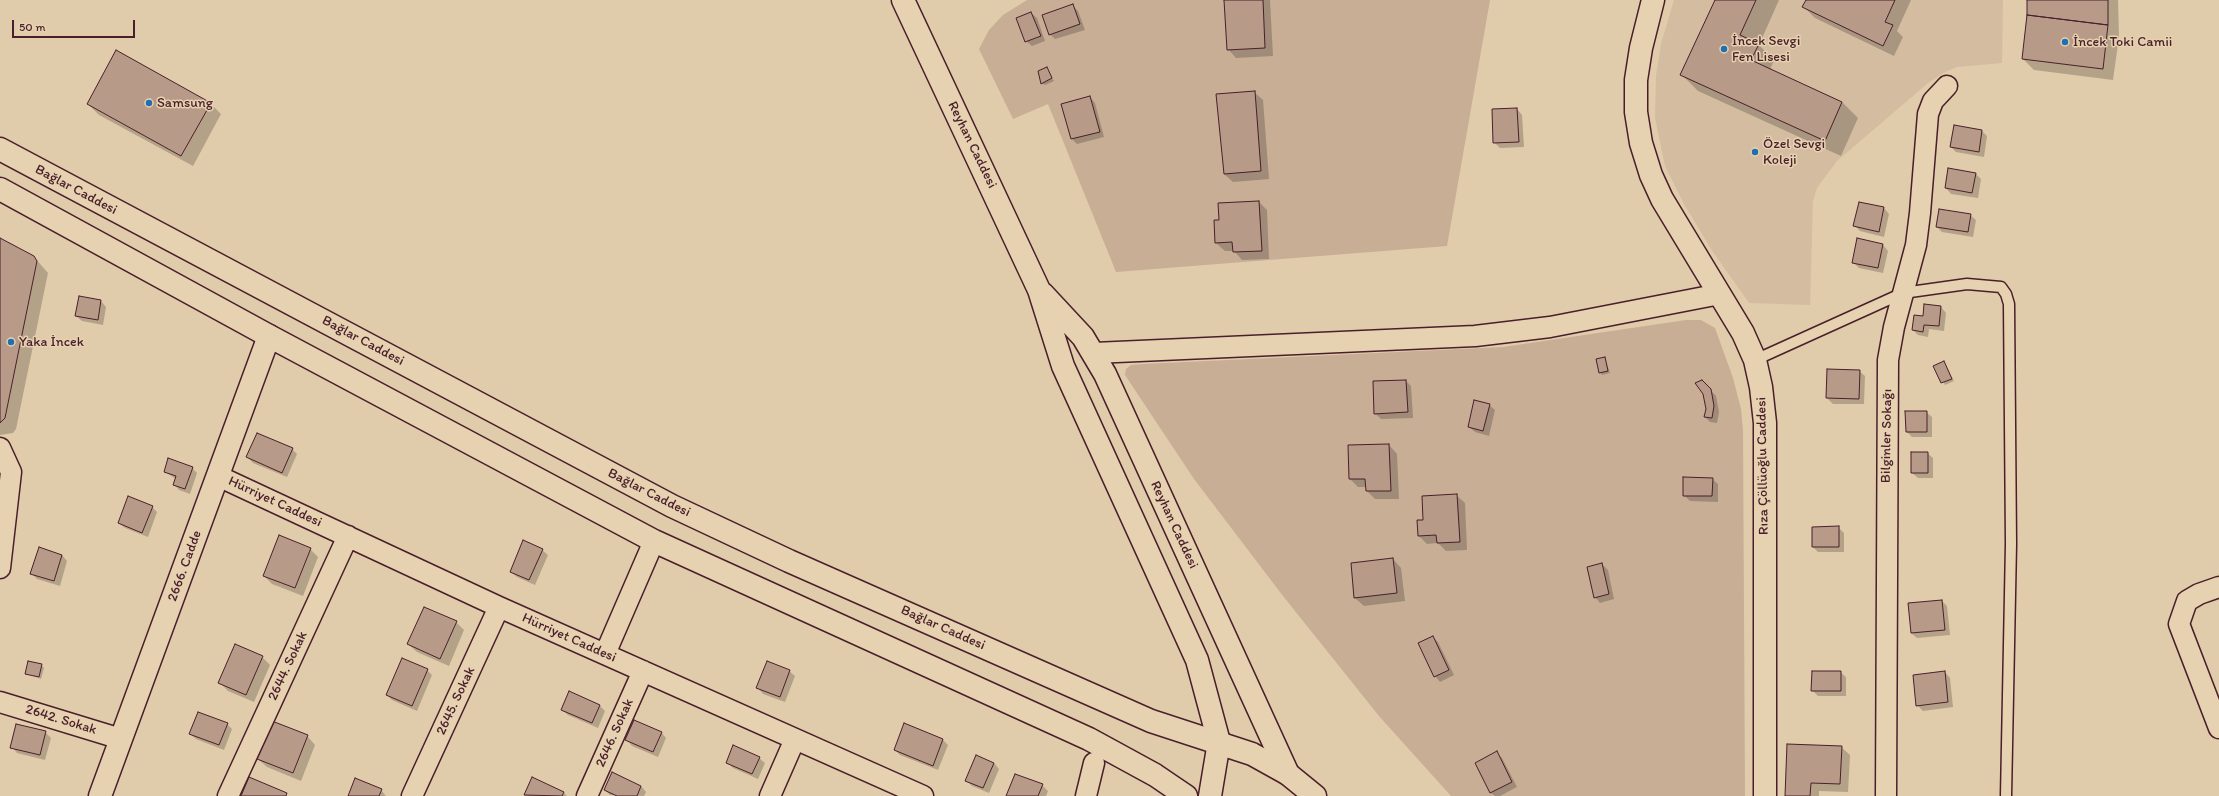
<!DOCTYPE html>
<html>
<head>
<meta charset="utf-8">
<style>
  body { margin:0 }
  #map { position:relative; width:2219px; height:796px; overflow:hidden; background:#e0cbab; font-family:Itim,sans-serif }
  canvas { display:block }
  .scale { position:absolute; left:12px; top:20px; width:123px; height:18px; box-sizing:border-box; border:2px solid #4a1f2b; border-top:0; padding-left:5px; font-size:12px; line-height:14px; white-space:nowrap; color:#4a1f2b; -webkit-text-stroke:3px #e6d2b0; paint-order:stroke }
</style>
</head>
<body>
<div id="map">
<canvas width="2219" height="796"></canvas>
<div class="scale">50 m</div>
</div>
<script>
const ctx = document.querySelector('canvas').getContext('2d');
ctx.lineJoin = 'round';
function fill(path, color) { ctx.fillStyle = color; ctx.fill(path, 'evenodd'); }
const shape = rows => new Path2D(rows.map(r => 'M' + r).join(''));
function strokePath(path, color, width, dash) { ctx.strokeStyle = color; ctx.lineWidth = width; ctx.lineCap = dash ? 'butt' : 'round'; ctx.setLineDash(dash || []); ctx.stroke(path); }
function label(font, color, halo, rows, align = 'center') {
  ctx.font = font + ' Itim,sans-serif'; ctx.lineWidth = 3; ctx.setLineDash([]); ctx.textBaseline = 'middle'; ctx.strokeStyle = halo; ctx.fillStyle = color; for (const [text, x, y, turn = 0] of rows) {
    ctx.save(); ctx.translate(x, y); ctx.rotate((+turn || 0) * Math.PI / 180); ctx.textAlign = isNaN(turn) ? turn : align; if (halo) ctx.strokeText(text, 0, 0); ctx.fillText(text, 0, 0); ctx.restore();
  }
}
fill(shape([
  [1674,0,2003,0,2002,63,1957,67,1945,72,1928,83,1837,161,1817,188,1813,201,1810,305,1749,303,1713,252,1684,204,1665,166,1655,118,1656,76,1661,44]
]), '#d4bca0');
fill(shape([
  [1027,0,1490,0,1447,246,1116,272,1048,104,1013,119,979,49,989,30,1003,15],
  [1686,320,1701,320,1715,328,1733,378,1741,409,1743,430,1745,796,1451,796,1379,716,1283,596,1194,479,1125,375,1126,369,1131,365,1144,364,1503,347]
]), '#c7ae95');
fill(shape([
  [1225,0,1270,0,1273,56,1236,58,1228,49],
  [1716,0,1779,0,1759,45,1774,60,1770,70,1842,102,1858,118,1841,156,1698,91,1682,75],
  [1807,0,1911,0,1897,31,1903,37,1894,56,1815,18,1804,7],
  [2028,0,2118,0,2119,37,2113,80,2034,70,2023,59],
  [1073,6,1078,11,1085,30,1055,39,1050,34],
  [1031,13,1037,18,1045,41,1032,46,1026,41],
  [1046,69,1054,81,1045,85,1042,83],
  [1254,92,1263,100,1269,179,1233,182,1224,174],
  [1090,97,1095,103,1104,137,1077,144,1072,139,1063,104],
  [210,103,221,114,193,166,99,115,88,104],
  [1517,109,1522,115,1524,147,1500,148,1494,142],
  [1982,131,1987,136,1984,157,1956,152,1951,147],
  [1976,174,1981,179,1978,198,1951,194,1946,188],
  [1259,202,1267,210,1269,259,1242,260,1234,251,1225,251,1216,243,1220,221],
  [1859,203,1884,208,1889,214,1884,237,1860,231,1854,225],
  [1970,215,1976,220,1973,237,1942,232,1937,227],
  [0,239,34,257,48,273,16,429,13,433,0,435],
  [1858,240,1883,245,1888,251,1883,273,1859,268,1853,262],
  [101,301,106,307,103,325,82,321,76,316],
  [1941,307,1946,313,1944,331,1929,329,1928,337,1918,335,1913,330,1924,317],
  [1605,358,1610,373,1602,375,1600,372],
  [1944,362,1954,381,1945,385,1935,367],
  [1828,370,1859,371,1865,376,1864,404,1833,404,1827,398],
  [1406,381,1411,386,1413,418,1381,419,1375,413],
  [1702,381,1716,396,1719,412,1717,423,1710,422,1705,417,1707,409],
  [1489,405,1495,410,1489,436,1475,432,1469,427],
  [1926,412,1932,417,1932,437,1912,437,1907,432],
  [1389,445,1397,454,1399,499,1375,499,1367,491,1367,487,1358,487,1350,479],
  [292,449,297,454,287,477,253,463,247,457],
  [1927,453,1933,458,1933,478,1918,478,1912,473],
  [192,468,197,473,190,494,179,490,174,484,176,479,165,472],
  [1712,479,1718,484,1718,502,1690,501,1684,495],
  [1456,495,1465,503,1467,550,1446,551,1438,543,1427,544,1419,536,1424,521],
  [152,507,157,512,148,537,125,528,119,523],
  [1838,527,1844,533,1844,552,1818,552,1813,547],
  [39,548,62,555,67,561,60,586,37,579,32,574],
  [310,549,318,557,303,596,272,584,264,576],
  [542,550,548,555,535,585,517,577,511,572],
  [1393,559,1401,568,1405,601,1364,606,1355,598],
  [1602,564,1608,570,1614,599,1600,603,1595,597],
  [1942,601,1947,606,1950,635,1917,638,1911,633],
  [456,622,464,630,449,666,417,652,408,644],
  [1433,637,1438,642,1454,675,1440,682,1435,676],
  [262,657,270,665,254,702,228,691,220,683],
  [41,665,44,668,41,679,26,673],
  [427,670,432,675,417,711,392,700,387,695],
  [789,671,795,676,785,702,763,694,758,688],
  [1840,672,1846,677,1846,696,1818,696,1812,690],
  [1945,672,1950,678,1953,707,1923,711,1917,705],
  [570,693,600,706,605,711,598,728,568,715,562,710],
  [227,724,232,729,224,750,196,739,190,734],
  [905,724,943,740,948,745,938,770,900,755,895,750],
  [45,732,51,738,45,760,17,753,12,747],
  [661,732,666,738,658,757,632,746,627,740],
  [307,736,315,745,301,781,267,767,258,759],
  [1841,747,1850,755,1848,792,1819,791,1819,796,1786,796],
  [1496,753,1502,758,1517,787,1500,796,1495,796,1491,793,1476,763],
  [759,758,765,763,758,779,733,768,727,762],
  [994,763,999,769,989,793,972,786,966,780],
  [612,773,641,786,646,792,644,796,610,795,605,790],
  [532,779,564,793,567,796,526,796,525,795],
  [1042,785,1048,791,1046,796,1007,796],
  [381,790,386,796,349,796]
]), '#0003');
const building = shape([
  [1224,0,1263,0,1265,48,1227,50,1224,0],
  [1715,0,1756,0,1740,35,1759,44,1751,60,1842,102,1825,141,1680,75,1715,0],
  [1806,0,1895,0,1885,22,1893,25,1883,46,1802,7,1806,0],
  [2027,0,2108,0,2108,25,2027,15,2027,0],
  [1073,4,1080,24,1049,35,1042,15,1073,4],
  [1031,12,1041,36,1025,42,1016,18,1031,12],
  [2027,15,2108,25,2103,69,2022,59,2027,15],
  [116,50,211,103,181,156,87,104,116,50],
  [1047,67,1052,78,1041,84,1038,71,1047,67],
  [1255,91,1261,171,1224,174,1216,94,1255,91],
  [1090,96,1100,132,1071,139,1061,104,1090,96],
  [1517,108,1519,142,1493,143,1492,109,1517,108],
  [1954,125,1982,130,1979,152,1950,147,1954,125],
  [1948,168,1976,173,1972,193,1945,188,1948,168],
  [1259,201,1262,251,1233,252,1232,242,1215,243,1214,220,1219,220,1218,203,1259,201],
  [1859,202,1884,207,1879,232,1853,226,1859,202],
  [1939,209,1971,214,1968,232,1936,227,1939,209],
  [0,238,34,256,37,261,5,418,0,423,0,238],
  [1857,238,1883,244,1878,268,1852,263,1857,238],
  [79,296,101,300,98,320,75,316,79,296],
  [1924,304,1941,306,1939,326,1924,325,1923,332,1912,330,1914,315,1923,316,1924,304],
  [1605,357,1608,371,1599,373,1596,359,1605,357],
  [1944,361,1952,379,1941,383,1933,366,1944,361],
  [1827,369,1860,370,1859,399,1826,398,1827,369],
  [1406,380,1408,412,1374,414,1373,381,1406,380],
  [1702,380,1711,389,1714,406,1712,418,1704,417,1706,409,1703,394,1695,383,1702,380],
  [1474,400,1490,404,1483,431,1468,427,1474,400],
  [1905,411,1927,411,1927,432,1906,432,1905,411],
  [257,433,293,448,282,473,246,457,257,433],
  [1389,444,1391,491,1366,491,1365,479,1349,479,1348,445,1389,444],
  [1911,452,1928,452,1928,473,1911,473,1911,452],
  [168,458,193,467,185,489,173,485,176,476,164,472,168,458],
  [1683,477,1713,478,1712,496,1683,496,1683,477],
  [1457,494,1460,542,1437,543,1436,535,1418,536,1417,520,1423,520,1422,496,1457,494],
  [128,496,153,506,142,533,118,523,128,496],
  [1839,526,1839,547,1812,547,1812,527,1839,526],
  [279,535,311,548,295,588,263,576,279,535],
  [523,540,543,549,529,580,510,572,523,540],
  [39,547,62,555,54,581,30,574,39,547],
  [1393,558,1397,593,1354,598,1351,563,1393,558],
  [1602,563,1609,594,1594,598,1587,567,1602,563],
  [1942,600,1945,630,1911,633,1908,603,1942,600],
  [424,607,457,621,440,659,407,644,424,607],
  [1433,636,1449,670,1434,677,1418,643,1433,636],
  [235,644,263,656,246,695,218,683,235,644],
  [402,658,428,669,412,706,386,695,402,658],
  [28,661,42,664,39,677,25,674,28,661],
  [767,661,790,670,780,697,756,688,767,661],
  [1812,671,1841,671,1841,691,1811,691,1812,671],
  [1945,671,1948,702,1916,706,1913,675,1945,671],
  [569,691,600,705,592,723,561,710,569,691],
  [198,712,228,723,219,745,189,734,198,712],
  [634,720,662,732,653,752,625,740,634,720],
  [272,721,308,735,293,773,257,759,272,721],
  [904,723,943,739,933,766,894,750,904,723],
  [16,724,46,731,40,755,10,748,16,724],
  [1787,744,1842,746,1840,784,1811,783,1810,796,1785,796,1787,744],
  [733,745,760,757,752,774,726,763,733,745],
  [1497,751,1512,782,1490,793,1475,763,1497,751],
  [976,755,994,763,983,788,965,781,976,755],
  [612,772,641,786,637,796,617,796,604,790,612,772],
  [1015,774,1043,784,1038,796,1006,796,1015,774],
  [249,777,287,793,286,796,241,796,249,777],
  [532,777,564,792,562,796,524,795,532,777],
  [355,778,382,789,379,796,348,796,355,778]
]);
fill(building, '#b79a87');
strokePath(building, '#4a1f2b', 1);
const service = shape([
  [1755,360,1903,293,1967,284,2001,287,2006,294,2009,304,2011,544,2006,796]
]);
const minor = shape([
  [1094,353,1475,336,1550,327,1720,294],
  [0,448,11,472,0,568],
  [218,476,499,607,923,796],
  [2219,587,2199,594,2187,601,2179,624,2219,728],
  [605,654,654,541],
  [0,702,121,739],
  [228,796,348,536],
  [412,796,499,607],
  [587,796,643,671],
  [770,796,795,739],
  [1086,796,1094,763],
  [1886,796,1888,360,1894,327,1916,245,1920,213,1928,114,1933,101,1947,86]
]);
const tertiary = shape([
  [903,0,1039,290,1063,366,1197,660,1219,742],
  [1653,0,1641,48,1636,80,1636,112,1641,143,1651,175,1662,199,1743,333,1755,360,1761,387,1765,423,1765,796],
  [1043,294,1083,337,1105,374,1288,774],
  [100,796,269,336]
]);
const secondary = shape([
  [0,149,672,506,789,561,1151,721,1252,754,1288,774,1315,796],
  [0,189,269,336,654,541,1089,739,1155,775,1186,796],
  [1210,796,1219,742]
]);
strokePath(service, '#4a1f2b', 13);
strokePath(minor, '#4a1f2b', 23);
strokePath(tertiary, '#4a1f2b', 25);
strokePath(secondary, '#4a1f2b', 25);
strokePath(service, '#e6d2b0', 10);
strokePath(minor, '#e6d2b0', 20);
strokePath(tertiary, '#e6d2b0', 22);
strokePath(secondary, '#e6d2b0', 22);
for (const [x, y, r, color] of [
  [2065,42,4,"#1f6fb2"],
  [1724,49,4,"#1f6fb2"],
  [149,103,4,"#1f6fb2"],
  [1755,152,4,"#1f6fb2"],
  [11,342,4,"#1f6fb2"]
]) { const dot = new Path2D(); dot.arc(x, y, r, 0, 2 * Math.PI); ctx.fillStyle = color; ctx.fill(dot); strokePath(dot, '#e6d2b0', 1.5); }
label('14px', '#4a1f2b', '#e6d2b0', [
  ["İncek Sevgi",1732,41],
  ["Fen Lisesi",1732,57],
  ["İncek Toki Camii",2073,42],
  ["Samsung",157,103],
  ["Özel Sevgi",1763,144],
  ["Koleji",1763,160],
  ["Yaka İncek",19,342]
], 'left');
label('14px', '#4a1f2b', '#e6d2b0', [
  ["Reyhan Caddesi",972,145,64],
  ["Bağlar Caddesi",76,190,28],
  ["Bağlar Caddesi",363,341,28],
  ["Bilginler Sokağı",1887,436,-89],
  ["Rıza Çöllüoğlu Caddesi",1763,466,-91],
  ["Bağlar Caddesi",649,493,27],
  ["Hürriyet Caddesi",275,502,25],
  ["Reyhan Caddesi",1174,525,65],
  ["2666. Cadde",185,566,-70],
  ["Bağlar Caddesi",943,628,24],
  ["Hürriyet Caddesi",569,638,24],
  ["2644. Sokak",288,666,-65],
  ["2645. Sokak",456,701,-65],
  ["2642. Sokak",61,720,17],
  ["2646. Sokak",615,733,-66]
]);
</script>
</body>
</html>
